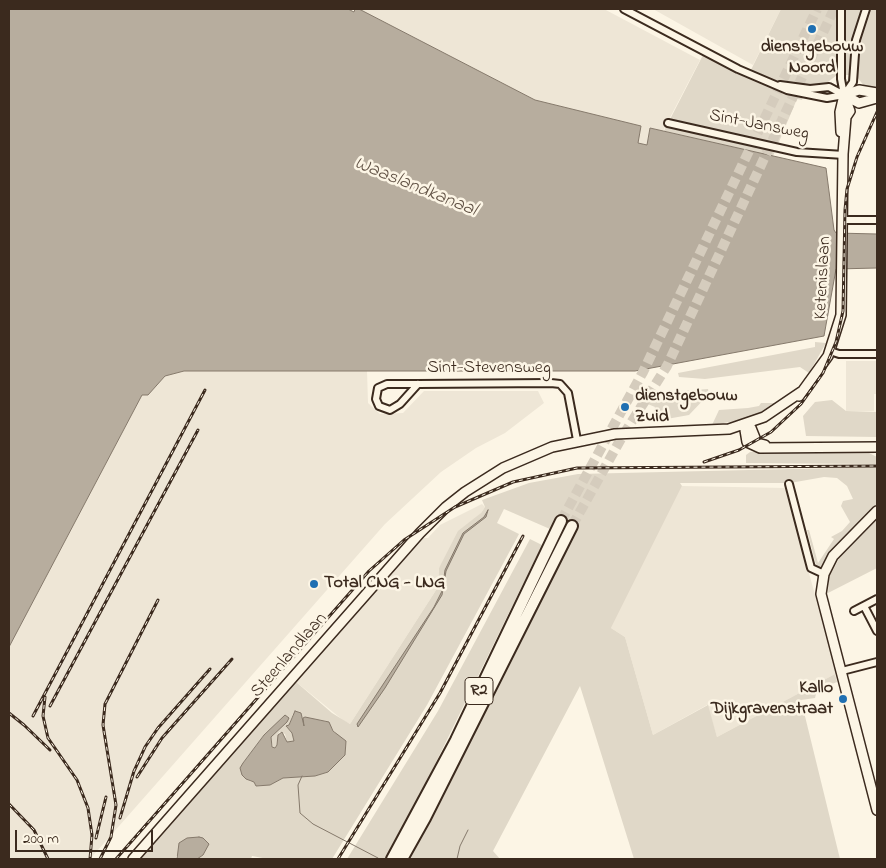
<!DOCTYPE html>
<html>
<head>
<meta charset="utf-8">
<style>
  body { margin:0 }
  #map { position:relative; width:886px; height:868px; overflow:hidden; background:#fcf5e5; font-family:"Indie Flower",sans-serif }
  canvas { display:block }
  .frame { position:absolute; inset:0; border:10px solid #3b2a1e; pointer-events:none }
  .scale { position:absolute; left:15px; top:830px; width:138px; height:22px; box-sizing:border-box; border:2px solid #3b2a1e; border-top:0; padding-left:6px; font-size:15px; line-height:18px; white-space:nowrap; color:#3b2a1e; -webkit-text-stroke:4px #fcf5e5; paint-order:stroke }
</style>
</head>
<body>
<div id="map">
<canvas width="886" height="868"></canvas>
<div class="frame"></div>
<div class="scale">200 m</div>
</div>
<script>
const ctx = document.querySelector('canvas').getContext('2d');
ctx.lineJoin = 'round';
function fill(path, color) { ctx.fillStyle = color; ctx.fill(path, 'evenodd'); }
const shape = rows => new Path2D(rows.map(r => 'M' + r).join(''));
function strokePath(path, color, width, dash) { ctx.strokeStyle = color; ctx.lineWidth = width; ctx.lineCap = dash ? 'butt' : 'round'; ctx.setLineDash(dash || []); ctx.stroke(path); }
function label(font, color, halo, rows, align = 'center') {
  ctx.font = font + ' "Indie Flower",sans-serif'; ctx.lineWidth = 5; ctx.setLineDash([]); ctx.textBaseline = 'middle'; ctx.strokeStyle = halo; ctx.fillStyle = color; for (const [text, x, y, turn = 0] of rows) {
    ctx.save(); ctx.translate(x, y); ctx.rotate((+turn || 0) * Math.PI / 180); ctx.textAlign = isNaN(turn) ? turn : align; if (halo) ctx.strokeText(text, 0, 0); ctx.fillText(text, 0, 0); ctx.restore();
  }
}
fill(shape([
  [359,9,604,9,700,60,663,131,650,128,647,145,637,143,641,126,535,100],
  [653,9,781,9,753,65],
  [846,361,877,361,877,394,874,394,874,411,846,411],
  [184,371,367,371,368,403,380,414,403,413,424,391,538,391,544,403,505,433,476,448,441,472,385,524,90,859,9,859,9,647,142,395,148,394,165,376],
  [682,486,785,488,837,673,717,737,707,705,653,735,625,637,611,628],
  [482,504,485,507,481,513,439,568,438,587,350,724,344,721,295,681,424,538,428,538,440,525]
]), '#eee6d6');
fill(shape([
  [781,9,877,9,877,90,865,87,857,77,848,75,837,75,824,85,806,86,802,100,797,99,773,156,664,131,703,55,747,78],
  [815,342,826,343,809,373,800,367,705,379,679,377,678,373,815,347],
  [708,389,709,394,689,415,650,422,655,407,626,395],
  [832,400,846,411,877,412,877,437,806,436,803,416,815,402],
  [761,403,779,403,747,419,712,425,719,410,748,408,759,406],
  [867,450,867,452,877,457,877,464,746,463,746,455,750,452],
  [877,467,877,506,868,519,820,569,817,569,807,530,809,530,818,563,834,539,831,537,842,531,850,522,841,506,843,501,853,499,847,486,837,478,824,477,790,483,680,483,682,486,611,628,625,637,653,735,708,705,717,737,835,674,837,682,817,690,815,698,801,700,840,859,634,859,580,686,493,851,500,859,407,859,576,529,556,518,550,529,504,509,497,523,519,534,427,705,332,859,268,859,252,856,251,859,197,859,203,855,176,856,177,859,138,859,295,681,332,713,350,724,438,587,439,568,458,531,481,513,485,507,482,500,529,483,578,474],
  [293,714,301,715,304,726,303,718,326,721,346,746,345,755,328,772,315,776,283,778,270,785,256,786,254,782,249,781,243,763,264,735,273,728,271,737,273,749,277,745,279,732,285,734,287,742,294,741,292,733,286,727,289,725],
  [877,519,877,568,828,593,829,577,840,557],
  [530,539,542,545,419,797,385,859,347,859,438,711]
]), '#e0d8c8');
const water = shape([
  [9,9,348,9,354,12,355,9,359,9,535,100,641,126,638,143,647,145,650,128,826,168,834,230,836,233,877,234,877,268,836,269,824,336,635,371,184,371,165,376,148,395,142,395,9,647,9,9],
  [488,510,486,517,464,534,446,571,442,595,385,688,358,727,357,724,434,607,442,591,445,570,463,533,484,517,488,510],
  [295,711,301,713,304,726,303,718,305,717,329,722,333,731,346,741,345,755,328,772,315,776,283,778,270,785,256,786,254,782,246,779,242,775,240,768,243,763,264,735,285,715,289,718,287,722,271,737,272,747,275,748,277,745,278,735,282,732,287,742,294,741,292,733,286,726,289,725,295,711],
  [199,837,203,838,209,844,203,855,197,859,177,859,179,843,187,838,199,837]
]);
fill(water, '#b7ad9e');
strokePath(water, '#85796b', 1);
strokePath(shape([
  [302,776,298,785,300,813,313,824,378,858],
  [457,859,460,846,468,830]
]), '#85796b', 1);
strokePath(shape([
  [561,521,643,372,817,9],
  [572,526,622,437,667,366,834,9]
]), '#d5ccbd', 10, [10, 5]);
const minor = shape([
  [624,9,738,69,787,90,827,98,844,95],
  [841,9,841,79,844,95],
  [780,85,810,89,829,87,844,95],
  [844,95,853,82,856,40,866,9],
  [668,123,797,152,844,155],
  [843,220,877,220],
  [830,351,839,354,877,354],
  [418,384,400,404,390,410,379,406,376,399,378,388,387,384,418,384,551,383,560,384,568,393,577,440],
  [789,484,811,568,824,574],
  [864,606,877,631],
  [854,611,877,599],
  [842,671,877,662]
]);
const major = shape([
  [844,95,859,103,877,98],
  [844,95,859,90,877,93],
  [841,132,840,112,844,95],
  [799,396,828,356,841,315,843,154,846,117,850,111,844,95],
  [751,428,757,443,765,445],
  [745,430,747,442,760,448,877,447],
  [877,511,833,556,824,574,821,594,877,810],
  [133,859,420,533,446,507,465,492,503,468,552,447,615,434,729,429,764,417,801,392]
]);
const highway = shape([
  [392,859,456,740,561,521],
  [402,859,425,818,572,526]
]);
strokePath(minor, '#3b2a1e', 10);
strokePath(major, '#3b2a1e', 12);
strokePath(highway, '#3b2a1e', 14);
strokePath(minor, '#fcf5e5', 6);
strokePath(major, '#fcf5e5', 9);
strokePath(highway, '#fcf5e5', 10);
const rail = shape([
  [704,462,739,450,771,432,801,404,823,373,836,342,843,311,845,210,847,189,857,157,877,112],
  [45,697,43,716,48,738,77,780,88,808,92,835,90,859],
  [50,706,198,430],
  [9,713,24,725,50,750],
  [33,716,205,390],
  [137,777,162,738,232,659],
  [9,804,34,830,48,859],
  [120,818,134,771,145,747,158,728,210,669],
  [96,838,106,797],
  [100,859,111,837,116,805,103,725,105,704,158,600],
  [116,859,369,571,404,540,455,507,513,482,577,468,877,466],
  [338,859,440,693,523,536]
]);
strokePath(rail, '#3b2a1e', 3);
strokePath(rail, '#fcf5e5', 1, [4]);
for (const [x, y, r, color] of [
  [812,29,5,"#1f6fb2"],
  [625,407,5,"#1f6fb2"],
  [314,584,5,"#1f6fb2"],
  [843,699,5,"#1f6fb2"]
]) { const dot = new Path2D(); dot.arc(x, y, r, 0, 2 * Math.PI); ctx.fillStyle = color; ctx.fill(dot); strokePath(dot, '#fcf5e5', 2); }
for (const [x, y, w] of [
  [479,691,28]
]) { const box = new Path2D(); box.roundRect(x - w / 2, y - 13.5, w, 27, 4); ctx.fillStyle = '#fcf5e5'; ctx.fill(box); strokePath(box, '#3b2a1e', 1); }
label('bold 16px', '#3b2a1e', null, [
  ["R2",479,691]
]);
label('bold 18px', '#3b2a1e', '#fcf5e5', [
  ["dienstgebouw",812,48,"center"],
  ["Noord",812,69,"center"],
  ["dienstgebouw",635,397],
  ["Zuid",635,418],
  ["Total CNG - LNG",324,584],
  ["Kallo",833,689,"right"],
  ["Dijkgravenstraat",833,710,"right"]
], 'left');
label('18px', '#3b2a1e', '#fcf5e5', [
  ["Sint-Jansweg",759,126,11],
  ["Ketenislaan",824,278,-87],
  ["Sint-Stevensweg",489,369],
  ["Steenlandlaan",290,656,-49]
]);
label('italic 19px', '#605144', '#fcf5e5', [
  ["Waaslandkanaal",415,188,22]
]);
</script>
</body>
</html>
